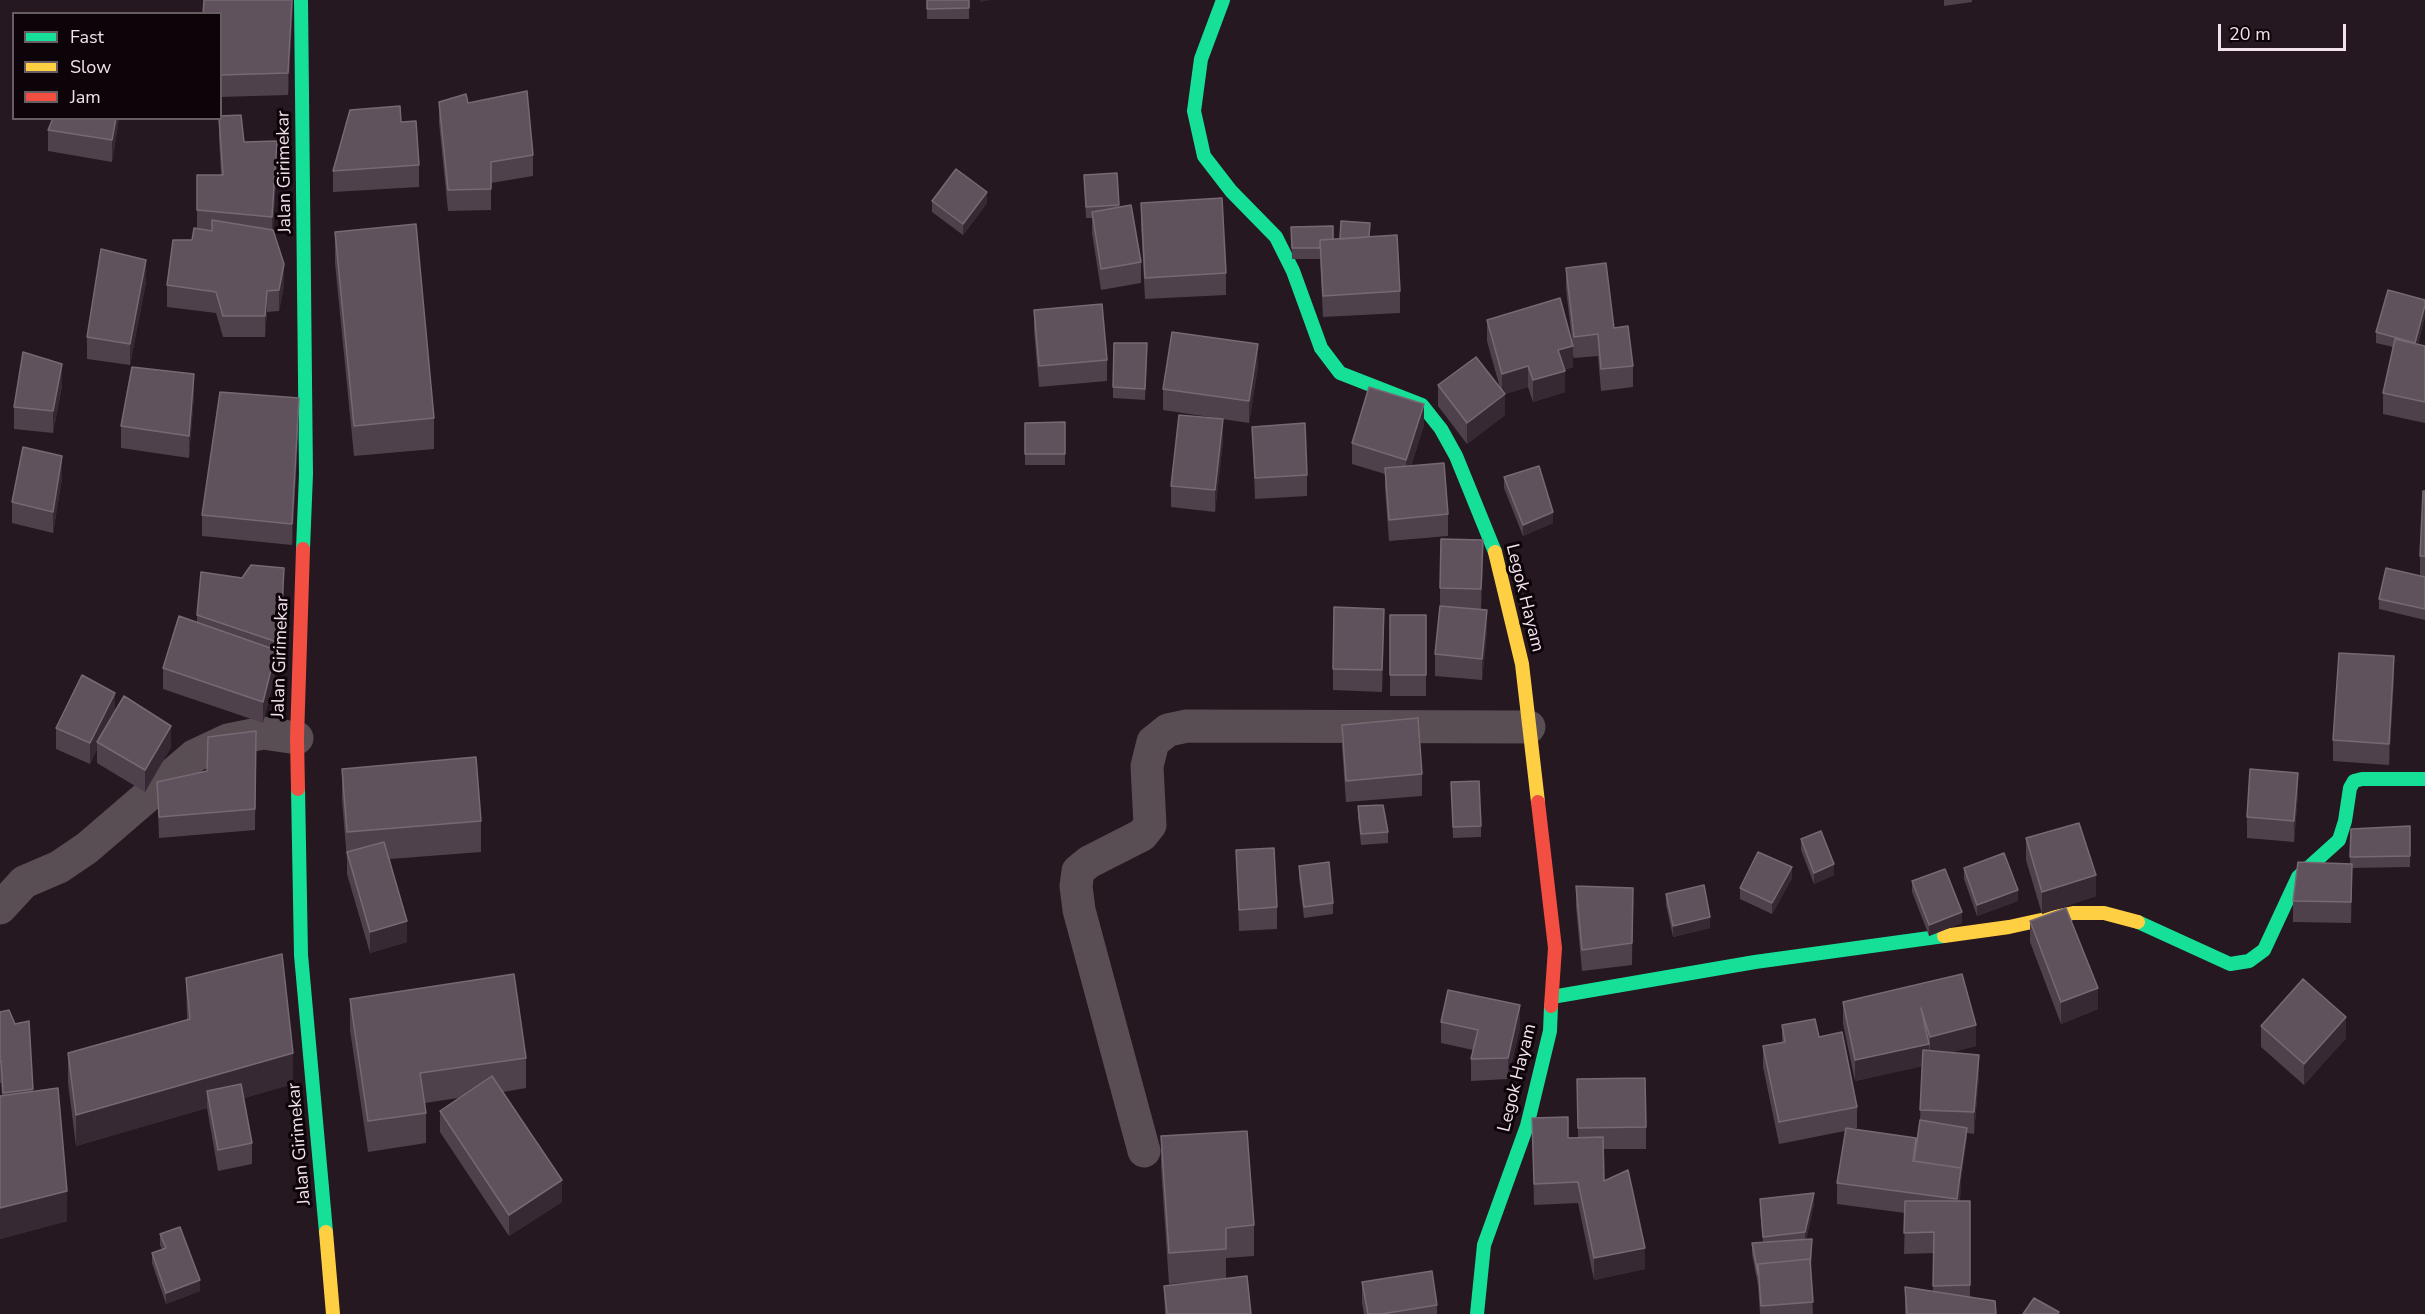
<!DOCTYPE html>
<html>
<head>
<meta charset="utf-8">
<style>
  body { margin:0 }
  #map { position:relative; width:2425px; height:1314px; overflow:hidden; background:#251820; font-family:"Nunito Sans",sans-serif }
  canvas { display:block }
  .legend { position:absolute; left:12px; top:12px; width:210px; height:108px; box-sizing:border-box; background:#0c0409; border:2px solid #685d63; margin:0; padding:8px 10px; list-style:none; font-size:18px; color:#f2e2eb }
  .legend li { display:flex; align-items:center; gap:12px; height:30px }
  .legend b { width:30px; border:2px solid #685d63 }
  .scale { position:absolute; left:2218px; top:24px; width:128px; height:27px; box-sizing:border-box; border:3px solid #f2e2eb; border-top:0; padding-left:8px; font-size:18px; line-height:21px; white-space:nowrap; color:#f2e2eb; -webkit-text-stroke:4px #0c0409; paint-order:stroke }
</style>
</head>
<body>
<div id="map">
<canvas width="2425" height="1314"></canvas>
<ul class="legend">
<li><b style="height:8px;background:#16e098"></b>Fast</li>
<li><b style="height:8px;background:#ffcf43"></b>Slow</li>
<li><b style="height:8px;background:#f24e42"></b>Jam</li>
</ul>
<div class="scale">20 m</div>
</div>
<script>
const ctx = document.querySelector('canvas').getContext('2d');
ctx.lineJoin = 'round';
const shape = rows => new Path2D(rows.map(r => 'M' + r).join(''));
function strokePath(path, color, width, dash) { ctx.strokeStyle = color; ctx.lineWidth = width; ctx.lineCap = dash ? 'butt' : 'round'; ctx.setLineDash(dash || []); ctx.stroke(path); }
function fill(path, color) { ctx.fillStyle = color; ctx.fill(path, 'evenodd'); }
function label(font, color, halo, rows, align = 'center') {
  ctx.font = font + ' "Nunito Sans",sans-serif'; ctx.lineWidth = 6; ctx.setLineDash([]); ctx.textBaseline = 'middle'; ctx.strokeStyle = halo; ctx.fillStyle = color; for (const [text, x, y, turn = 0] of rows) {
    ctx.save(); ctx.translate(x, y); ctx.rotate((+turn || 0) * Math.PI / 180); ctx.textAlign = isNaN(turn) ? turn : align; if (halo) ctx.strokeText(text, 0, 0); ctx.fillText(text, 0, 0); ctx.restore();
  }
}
strokePath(shape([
  [0,908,24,882,59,867,87,848,194,756,228,740,263,733,297,738],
  [1144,1151,1079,910,1076,886,1078,871,1089,862,1142,835,1150,825,1147,766,1153,742,1168,730,1187,726,1529,727]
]), '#584e53', 33);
strokePath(shape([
  [301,0,306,474,303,549],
  [1223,0,1201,59,1194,111,1204,156,1231,191,1276,237,1293,271,1321,348,1340,373,1422,405,1441,429,1456,456,1495,552],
  [298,789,301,955,326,1232],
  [2138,922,2230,964,2249,961,2264,950,2298,877,2339,840,2345,821,2350,788,2354,781,2362,779,2425,779],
  [1552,997,1755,962,1944,936],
  [1477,1314,1484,1245,1527,1126,1550,1031,1551,1006]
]), '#16e098', 14);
strokePath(shape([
  [1495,552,1522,664,1538,802],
  [1944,936,2009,927,2073,913,2104,913,2138,922],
  [326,1232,333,1314]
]), '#ffcf43', 14);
strokePath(shape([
  [298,789,297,738,303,549],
  [1538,802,1555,948,1551,1006]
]), '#f24e42', 14);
fill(shape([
  [293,0,288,95,220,97,220,14],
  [927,0,969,0,969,19,927,19],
  [1944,0,1972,0,1972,2,1944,6],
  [439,102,468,103,533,155,533,176,491,183,491,210,448,211,439,123],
  [119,118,112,162,48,151,48,130],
  [219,118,244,142,277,162,273,230,284,286,279,311,267,312,265,337,223,337,216,313,167,307,167,285,192,240,197,229,197,175,221,175,219,138],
  [401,122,419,165,419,187,333,192,333,171],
  [1117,173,1119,207,1141,262,1141,283,1101,290,1092,233,1092,218,1086,218,1084,175],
  [932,201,987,203,963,235,932,212],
  [1141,203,1226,273,1226,295,1145,299,1141,224],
  [1291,227,1333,239,1370,237,1400,291,1400,313,1323,317,1320,259,1292,259],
  [335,232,434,418,434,449,354,456,335,263],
  [1566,268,1614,328,1633,366,1633,387,1601,391,1598,356,1574,358,1573,355,1573,367,1564,370,1565,392,1533,402,1528,387,1505,394,1505,415,1467,444,1438,406,1438,385,1500,388,1487,341,1487,320,1572,340,1566,289],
  [146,282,130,365,87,359,87,337],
  [2425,300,2425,316,2418,344,2425,346,2425,423,2383,414,2383,393,2393,347,2376,343,2376,332],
  [1034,310,1107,360,1107,381,1039,387,1034,331],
  [1147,354,1145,400,1113,398,1113,387],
  [1258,366,1249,423,1163,410,1163,389],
  [62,386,53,433,14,429,14,407],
  [194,395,189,458,121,448,121,426],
  [299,419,292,545,202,536,202,515],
  [1065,422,1065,465,1025,465,1025,423],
  [1424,425,1411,466,1448,514,1448,536,1389,541,1385,489,1385,474,1352,464,1352,443],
  [1252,427,1307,475,1307,496,1255,499],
  [1223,441,1215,512,1171,507,1171,486],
  [1504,477,1553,523,1523,536,1504,488],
  [62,478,53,533,12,523,12,502],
  [2425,491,2425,620,2379,609,2379,599,2420,576,2420,556],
  [1483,562,1481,609,1487,631,1482,680,1435,676,1435,654,1440,609,1440,588],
  [284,589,280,665,276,663,276,671,263,723,163,689,163,668,197,622,197,615],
  [1390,615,1426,615,1426,696,1390,696],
  [1384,630,1382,692,1333,690,1333,669],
  [2394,678,2389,765,2333,761,2333,740],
  [115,712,171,747,145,792,97,763,97,749,90,764,56,749,56,728],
  [1342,725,1422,774,1422,796,1346,802,1342,747],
  [256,731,255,830,159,838,157,782,207,771],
  [342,769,481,821,481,852,390,859,407,942,370,953,347,874,347,860,342,800],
  [1451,782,1481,826,1481,837,1453,838],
  [2298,794,2294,842,2247,838,2247,817],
  [1358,806,1388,832,1388,843,1361,845,1358,817],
  [2410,826,2410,867,2352,868,2351,923,2293,922,2293,901,2350,864,2351,829],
  [2026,838,2096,896,2042,914,2026,860],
  [1801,839,1834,875,1814,884,1801,850],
  [1236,850,1277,907,1277,929,1239,931],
  [1299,866,1333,903,1333,914,1304,918,1299,877],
  [1964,868,2018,901,1977,916,1964,879],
  [1792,878,1772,914,1740,899,1740,888],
  [1912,881,1962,923,1929,936,1912,892],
  [1576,886,1633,888,1632,965,1582,971,1576,907],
  [1666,894,1710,928,1673,937,1666,905],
  [2030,921,2098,1009,2061,1024,2030,942],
  [1962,974,1976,1046,1952,1052,1979,1076,1974,1134,1967,1133,1961,1180,1960,1201,1970,1201,1970,1297,1996,1314,1905,1314,1905,1287,1933,1291,1934,1253,1904,1254,1905,1213,1837,1204,1837,1183,1845,1131,1779,1144,1763,1067,1763,1046,1782,1042,1782,1025,1819,1037,1857,1107,1857,1128,1852,1129,1916,1145,1920,1120,1922,1066,1855,1081,1843,1024,1843,1002],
  [186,978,293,1084,244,1098,252,1143,252,1164,218,1171,207,1108,76,1146,68,1083,68,1053,187,1020],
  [350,999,526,1058,526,1088,503,1092,562,1202,509,1236,440,1132,440,1111,458,1098,425,1103,426,1113,426,1143,368,1152,350,1030],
  [0,1012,15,1024,29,1021,33,1091,67,1221,0,1239,0,1096,2,1096,1,1083,0,1083],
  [1441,1022,1520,1027,1508,1079,1471,1081,1471,1059,1473,1050,1441,1043],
  [2261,1026,2346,1038,2304,1085,2261,1047],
  [1577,1079,1646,1127,1646,1149,1603,1149,1604,1181,1645,1269,1594,1280,1578,1203,1534,1205,1532,1118,1568,1138,1578,1137],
  [1161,1136,1254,1225,1254,1256,1226,1258,1226,1279,1251,1314,1165,1314,1164,1286,1204,1281,1169,1284,1161,1167],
  [1760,1199,1814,1204,1806,1240,1812,1250,1811,1268,1813,1314,1760,1314,1758,1285,1752,1254,1752,1243,1763,1242,1760,1210],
  [160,1234,200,1291,166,1304,152,1263,152,1253,162,1249,160,1245],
  [1362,1282,1437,1305,1437,1314,1364,1314,1362,1303]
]), '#4e414c');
fill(shape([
  [292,0,293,0,293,7,288,95,288,73],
  [980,0,991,0,980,2],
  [116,118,119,118,112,162,112,140],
  [277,141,277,162,272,238,272,217],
  [987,192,987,203,963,235,963,224],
  [146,260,146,282,130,365,130,344],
  [284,264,284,286,279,311,279,290],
  [267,291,267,312,265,337,265,316],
  [2425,305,2425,316,2415,354,2415,343],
  [1258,344,1258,366,1249,423,1249,401],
  [1573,346,1573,367,1558,371,1558,350],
  [62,364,62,386,53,433,53,411],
  [1528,366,1528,387,1505,394,1505,415,1467,444,1467,423,1502,395,1502,374],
  [1565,371,1565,392,1533,402,1533,380],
  [194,374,194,395,189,458,189,436],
  [299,398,299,419,292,545,292,524],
  [1424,404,1424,425,1406,481,1406,460],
  [1223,419,1223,441,1215,512,1215,490],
  [62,456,62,478,53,533,53,512],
  [1553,512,1553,523,1523,536,1523,525],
  [1483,540,1483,562,1481,610,1481,589],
  [284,568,284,589,280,665,280,643],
  [1384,609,1384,630,1382,692,1382,670],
  [1487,610,1487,631,1482,680,1482,659],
  [276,650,276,671,263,723,263,702],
  [2394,656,2394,678,2389,765,2389,744],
  [115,693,115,715,97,742,97,749,90,764,90,743],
  [171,726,171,747,145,792,145,770],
  [2298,773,2298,794,2294,842,2294,821],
  [1834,864,1834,875,1814,884,1814,873],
  [2352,864,2352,886,2351,923,2351,902],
  [1792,867,1792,878,1772,914,1772,903],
  [2096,875,2096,896,2042,914,2042,892],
  [2018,890,2018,901,1977,916,1977,905],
  [1962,912,1962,923,1929,936,1929,925],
  [1710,917,1710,928,1673,937,1673,926],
  [407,921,407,942,370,953,370,932],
  [2098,988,2098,1009,2061,1024,2061,1002],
  [1520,1005,1520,1027,1508,1079,1508,1058],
  [2346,1017,2346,1038,2304,1085,2304,1064],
  [1976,1025,1976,1046,1930,1058,1930,1037],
  [1929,1044,1929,1065,1855,1081,1855,1060],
  [293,1053,293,1084,210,1108,207,1091,207,1108,76,1146,76,1115],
  [1979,1055,1979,1076,1974,1134,1974,1112],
  [1967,1128,1967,1139,1961,1180,1961,1169],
  [1961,1168,1961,1189,1957,1220,1957,1199],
  [562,1180,562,1202,509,1236,509,1215],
  [67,1191,67,1221,0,1239,0,1208],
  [1814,1193,1814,1204,1805,1243,1805,1232],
  [1645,1248,1645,1269,1594,1280,1594,1258],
  [200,1280,200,1291,166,1304,166,1293]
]), '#362933');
const building = shape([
  [204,0,292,0,288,73,220,75,220,14,203,14,204,0],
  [927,0,969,0,969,8,927,9,927,0],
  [527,91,533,155,491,162,491,189,448,190,439,102,466,94,468,103,527,91],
  [400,106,401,122,416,121,419,165,333,171,350,110,400,106],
  [241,115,244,142,277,141,272,217,197,210,197,175,223,175,219,118,220,118,220,116,241,115],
  [53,118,116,118,112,140,48,130,53,118],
  [956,169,987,192,963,224,932,201,956,169],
  [1117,173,1119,205,1086,207,1084,175,1117,173],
  [1222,198,1226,273,1145,278,1141,203,1222,198],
  [1131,205,1141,262,1101,269,1092,212,1131,205],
  [212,220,273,230,284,264,279,290,267,291,265,316,223,316,216,292,167,285,173,240,192,240,194,228,212,231,212,220],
  [1341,221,1370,223,1369,237,1340,239,1341,221],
  [416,224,434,418,354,426,335,232,416,224],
  [1333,226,1333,239,1320,240,1320,248,1292,248,1291,227,1333,226],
  [1397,235,1400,291,1323,296,1320,240,1397,235],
  [101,249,146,260,130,344,87,337,101,249],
  [1606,263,1614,328,1628,326,1633,366,1601,369,1598,334,1574,337,1566,268,1606,263],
  [2388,290,2425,300,2425,305,2415,343,2376,332,2388,290],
  [1560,298,1573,346,1558,350,1565,371,1533,380,1528,366,1502,374,1487,320,1560,298],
  [1102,304,1107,360,1039,366,1034,310,1102,304],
  [1172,332,1258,344,1249,401,1163,389,1172,332],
  [2395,339,2425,346,2425,402,2383,393,2395,339],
  [1114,343,1147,343,1145,389,1113,387,1114,343],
  [23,352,62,364,53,411,14,407,23,352],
  [1476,357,1505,394,1467,423,1438,385,1476,357],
  [132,367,194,374,189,436,121,426,132,367],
  [1369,387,1424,404,1406,460,1352,443,1369,387],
  [220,392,299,398,292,524,202,515,220,392],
  [1179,415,1223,419,1215,490,1171,486,1179,415],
  [1065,422,1065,454,1025,454,1025,423,1065,422],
  [1305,423,1307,475,1255,478,1252,427,1305,423],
  [23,447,62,456,53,512,12,502,23,447],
  [1444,463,1448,514,1389,520,1385,468,1444,463],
  [1539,466,1553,512,1523,525,1504,477,1539,466],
  [2423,491,2425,491,2425,556,2420,556,2423,491],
  [1441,539,1483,540,1481,589,1440,588,1441,539],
  [251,565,284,568,280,643,197,615,201,572,242,578,251,565],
  [2386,568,2425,577,2425,609,2379,599,2386,568],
  [1440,606,1487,610,1482,659,1435,654,1440,606],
  [1334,607,1384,609,1382,670,1333,669,1334,607],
  [1390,615,1426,615,1426,675,1390,675,1390,615],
  [179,616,276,650,263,702,163,668,179,616],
  [2339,653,2394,656,2389,744,2333,740,2339,653],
  [82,675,115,693,90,743,56,728,82,675],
  [124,696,171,726,145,770,97,742,124,696],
  [1418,718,1422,774,1346,781,1342,725,1418,718],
  [256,731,255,809,159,817,157,782,207,771,208,737,256,731],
  [476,757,481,821,347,832,342,769,476,757],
  [2250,769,2298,773,2294,821,2247,817,2250,769],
  [1479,781,1481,826,1453,827,1451,782,1479,781],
  [1383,805,1388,832,1361,834,1358,806,1383,805],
  [2079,823,2096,875,2042,892,2026,838,2079,823],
  [2410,826,2410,856,2350,857,2351,829,2410,826],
  [1821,831,1834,864,1814,873,1801,839,1821,831],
  [384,842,407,921,370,932,347,852,384,842],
  [1274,848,1277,907,1239,910,1236,850,1274,848],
  [1758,852,1792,867,1772,903,1740,888,1758,852],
  [2004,853,2018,890,1977,905,1964,868,2004,853],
  [1329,862,1333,903,1304,907,1299,866,1329,862],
  [2298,862,2352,864,2351,902,2293,901,2298,862],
  [1945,869,1962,912,1929,925,1912,881,1945,869],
  [1704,885,1710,917,1673,926,1666,894,1704,885],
  [1576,886,1633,888,1632,943,1582,950,1576,886],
  [2066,908,2098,988,2061,1002,2030,921,2066,908],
  [282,954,293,1053,76,1115,68,1053,190,1019,186,978,282,954],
  [514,974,526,1058,420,1073,426,1113,368,1121,350,999,514,974],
  [1962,974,1976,1025,1930,1037,1921,1008,1929,1044,1855,1060,1843,1002,1962,974],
  [2303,979,2346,1017,2304,1064,2261,1026,2303,979],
  [1448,990,1520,1005,1508,1058,1471,1059,1478,1030,1441,1022,1448,990],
  [9,1010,15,1024,29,1021,33,1089,3,1093,1,1061,0,1062,0,1012,9,1010],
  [1815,1019,1819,1037,1842,1032,1857,1107,1779,1122,1763,1046,1785,1042,1782,1025,1815,1019],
  [1923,1050,1979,1055,1974,1112,1920,1110,1923,1050],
  [492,1076,562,1180,509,1215,440,1111,492,1076],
  [1645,1078,1646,1127,1578,1128,1577,1079,1645,1078],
  [241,1084,252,1143,218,1150,207,1091,241,1084],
  [58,1088,67,1191,0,1208,0,1096,58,1088],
  [1568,1117,1568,1138,1603,1137,1604,1181,1628,1170,1645,1248,1594,1258,1578,1182,1534,1184,1532,1118,1568,1117],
  [1920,1120,1967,1128,1961,1169,1961,1168,1914,1161,1920,1120],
  [1846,1128,1916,1138,1913,1161,1961,1168,1957,1199,1837,1183,1846,1128],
  [1247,1131,1254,1225,1226,1228,1226,1249,1169,1253,1161,1136,1247,1131],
  [1814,1193,1805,1232,1763,1237,1760,1199,1814,1193],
  [1905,1201,1970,1201,1970,1285,1933,1286,1934,1232,1904,1233,1905,1201],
  [180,1227,200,1280,166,1293,152,1253,166,1248,160,1234,180,1227],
  [1812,1239,1810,1264,1810,1259,1758,1264,1758,1274,1752,1243,1812,1239],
  [1810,1259,1813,1302,1761,1306,1758,1264,1810,1259],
  [1432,1271,1437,1305,1381,1314,1368,1314,1362,1282,1432,1271],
  [1247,1276,1251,1314,1167,1314,1164,1286,1247,1276],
  [1905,1287,1995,1301,1996,1314,1907,1314,1905,1287],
  [2034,1298,2059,1312,2058,1314,2023,1314,2034,1298]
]);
fill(building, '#60525d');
strokePath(building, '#776973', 1.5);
label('18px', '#f2e2eb', '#0c0409', [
  ["Jalan Girimekar",285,172,-91],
  ["Legok Hayam",1524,598,76],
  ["Jalan Girimekar",281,657,-88],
  ["Legok Hayam",1518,1078,-76],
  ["Jalan Girimekar",300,1144,-95]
]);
</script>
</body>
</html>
